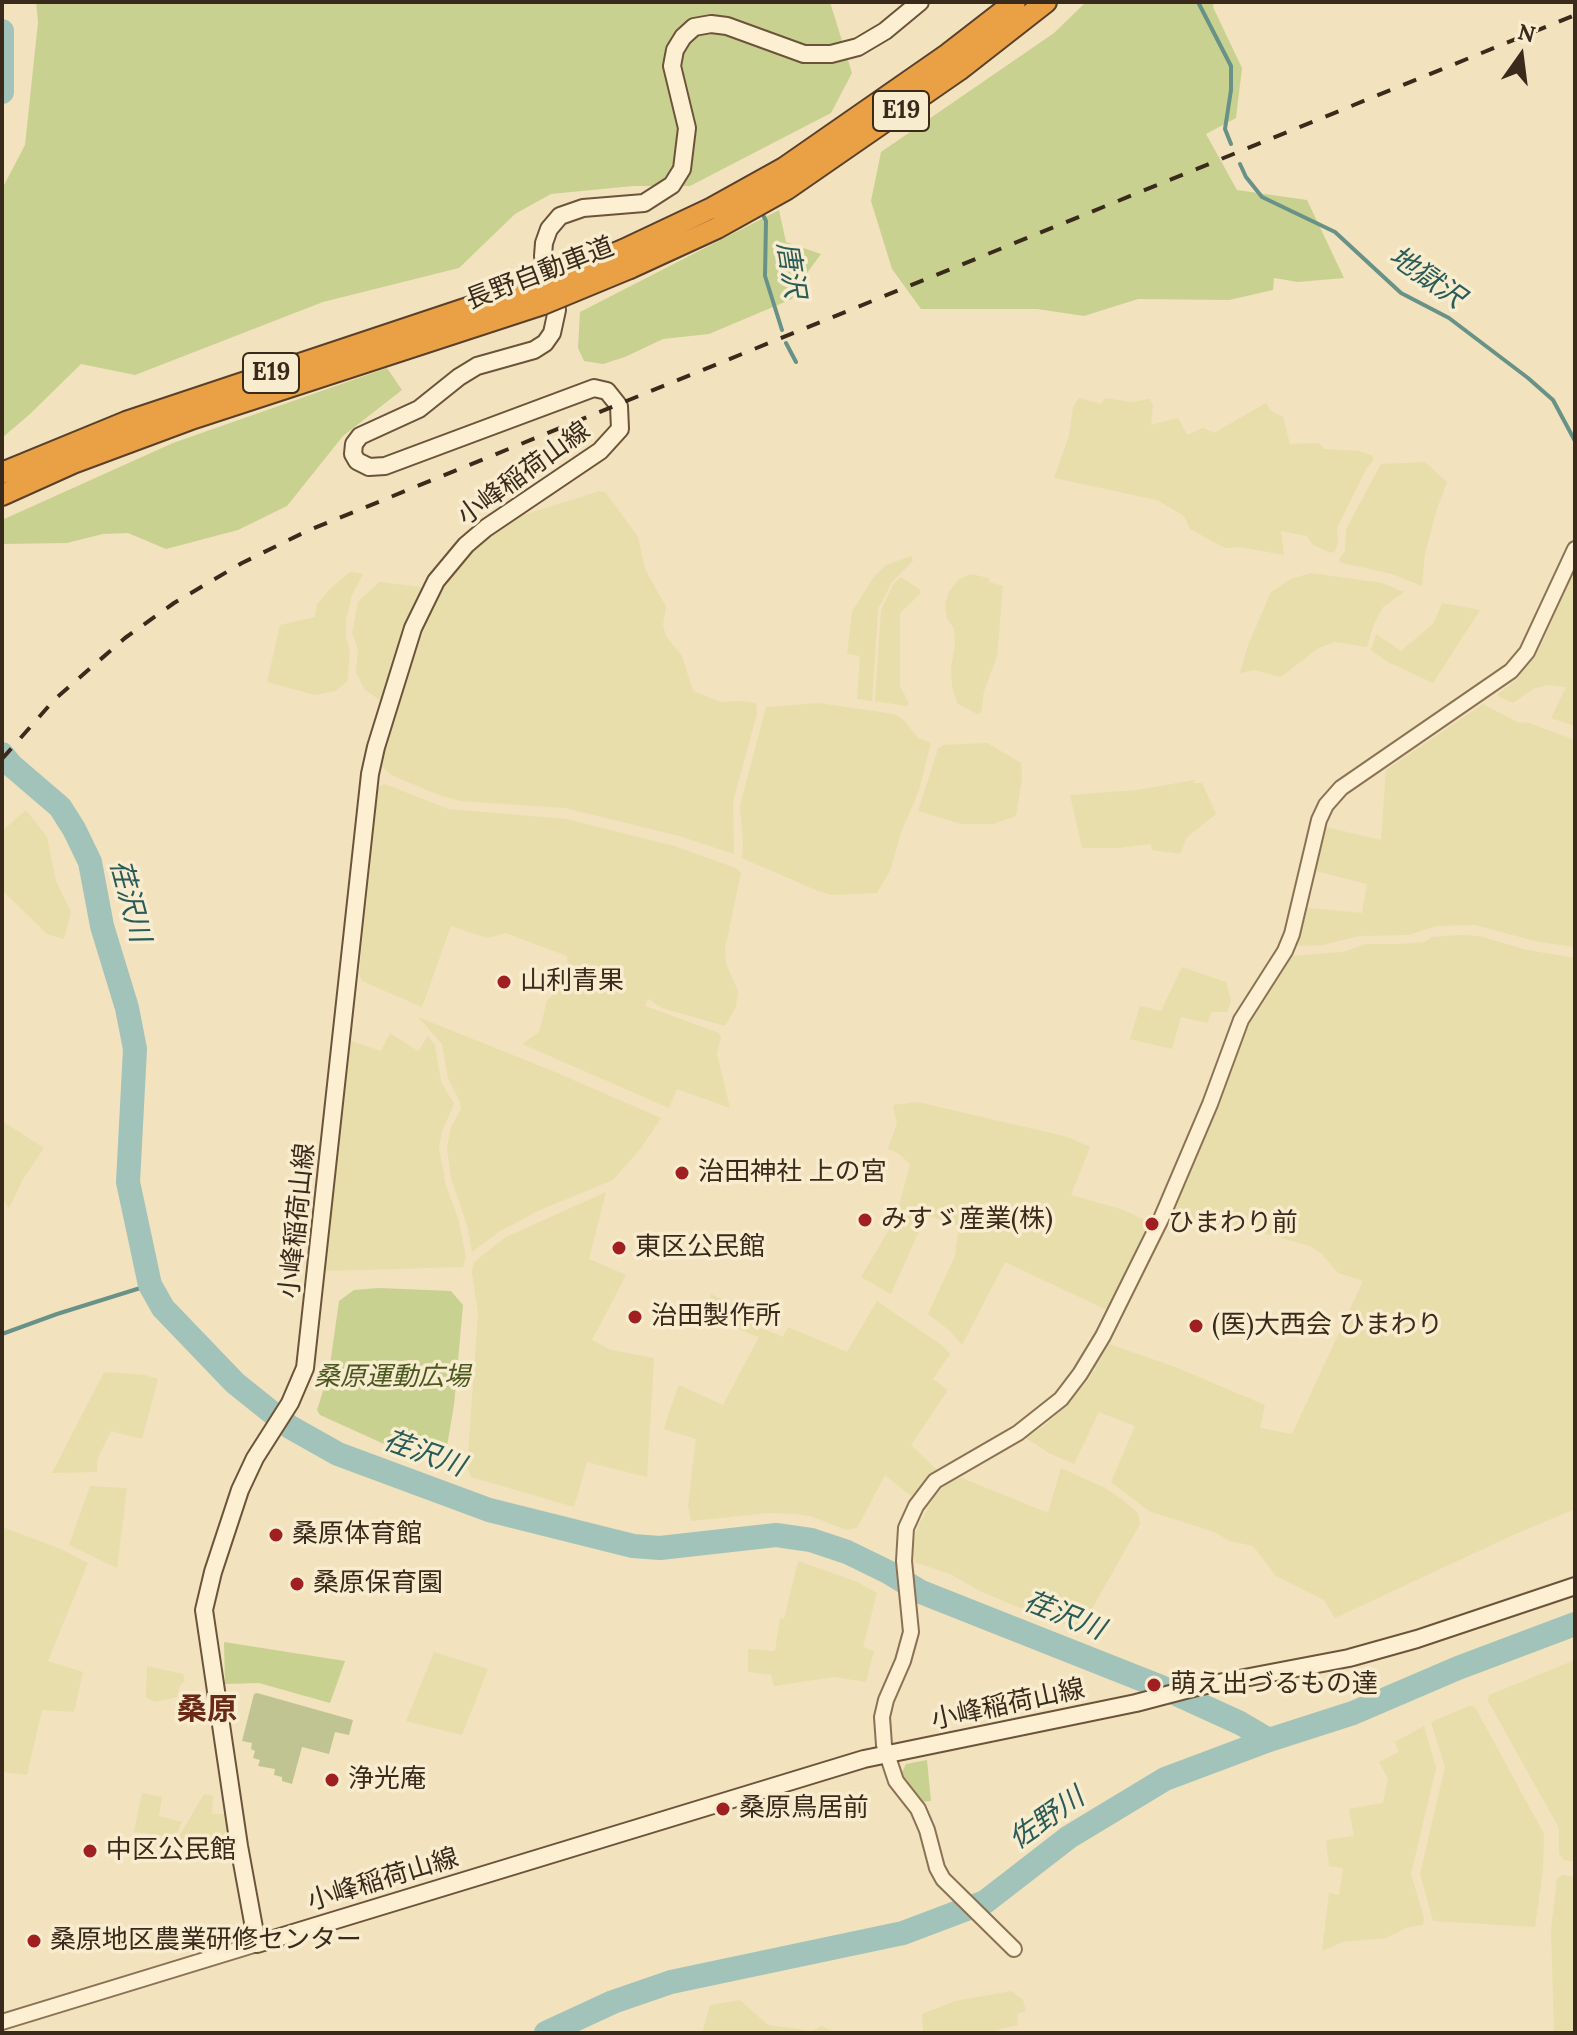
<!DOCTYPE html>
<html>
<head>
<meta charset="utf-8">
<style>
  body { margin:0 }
  #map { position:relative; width:1577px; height:2035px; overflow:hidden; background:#f2e2be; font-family:Lora,serif }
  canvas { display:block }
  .frame { position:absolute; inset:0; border:4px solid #3a2a1b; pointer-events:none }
  .north { position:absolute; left:1481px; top:16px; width:80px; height:80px; -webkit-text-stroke:6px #f8eccf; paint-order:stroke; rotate:14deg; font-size:22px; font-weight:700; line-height:32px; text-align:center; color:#3a2a1b }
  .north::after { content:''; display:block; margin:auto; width:28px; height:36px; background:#3a2a1b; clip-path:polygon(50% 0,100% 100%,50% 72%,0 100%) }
</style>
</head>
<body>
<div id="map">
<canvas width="1577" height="2035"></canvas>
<div class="frame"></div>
<div class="north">N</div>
</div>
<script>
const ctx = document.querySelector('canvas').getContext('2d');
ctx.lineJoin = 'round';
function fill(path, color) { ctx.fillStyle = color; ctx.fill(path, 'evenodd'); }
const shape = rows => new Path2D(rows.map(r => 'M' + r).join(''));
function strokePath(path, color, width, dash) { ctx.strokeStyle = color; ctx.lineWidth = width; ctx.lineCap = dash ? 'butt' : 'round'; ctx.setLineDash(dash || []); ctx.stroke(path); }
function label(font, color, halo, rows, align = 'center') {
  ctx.font = font + ' Lora,"Noto Sans JP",serif'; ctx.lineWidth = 7; ctx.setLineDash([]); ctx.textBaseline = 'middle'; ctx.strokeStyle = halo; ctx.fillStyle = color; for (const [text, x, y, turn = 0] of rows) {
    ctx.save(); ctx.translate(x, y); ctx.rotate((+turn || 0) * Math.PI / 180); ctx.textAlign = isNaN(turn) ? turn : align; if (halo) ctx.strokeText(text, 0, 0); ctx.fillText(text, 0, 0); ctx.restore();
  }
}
fill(shape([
  [1079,398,1101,404,1105,398,1132,402,1150,399,1153,405,1151,425,1178,418,1187,435,1203,428,1214,433,1266,403,1271,411,1283,417,1290,444,1319,443,1324,449,1359,451,1371,455,1374,460,1367,467,1337,528,1338,542,1335,551,1331,553,1312,544,1307,536,1281,531,1284,555,1240,547,1225,548,1190,529,1184,516,1157,500,1054,478,1069,436,1073,407],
  [1425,462,1447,482,1436,512,1425,554,1422,586,1392,574,1342,563,1339,560,1345,551,1346,529,1381,464],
  [600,491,606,493,638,537,645,569,666,607,663,625,666,636,682,656,693,691,720,702,743,701,756,703,757,713,733,802,734,854,679,836,565,808,460,801,439,795,391,775,381,765,389,732,424,628,446,583,465,559,489,538,523,515],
  [911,556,913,561,892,582,878,609,872,701,857,699,860,656,847,654,852,612,873,578,886,565],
  [1575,570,1575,726,1551,718,1566,687,1548,685,1533,689,1513,703,1497,695,1516,680,1539,649],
  [350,572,363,574,352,595,346,619,346,637,350,653,347,682,335,691,315,695,267,682,280,625,315,617,317,604,331,588],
  [1311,573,1382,583,1404,592,1383,607,1374,624,1367,647,1334,642,1317,649,1281,677,1254,670,1240,673,1248,645,1271,592,1291,579],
  [970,574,989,578,989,582,1003,586,997,656,984,691,981,713,977,714,958,704,952,687,951,668,955,644,954,628,947,619,945,604,949,592,959,579],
  [901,577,920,590,920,594,900,613,900,686,909,703,906,706,875,701,881,610,894,583],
  [379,582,422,587,406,623,381,701,364,689,356,672,358,649,352,633,358,602],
  [1442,603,1480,610,1433,683,1388,662,1371,650,1376,634,1401,651,1433,624],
  [819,703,894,714,904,720,918,738,931,743,919,790,901,833,890,871,877,893,832,895,818,891,742,858,743,844,740,806,766,707],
  [1483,704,1519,723,1526,722,1575,740,1575,947,1539,942,1475,925,1436,926,1408,935,1359,936,1323,945,1297,946,1308,908,1362,913,1367,884,1316,871,1326,827,1381,840,1386,770],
  [987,743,1021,763,1022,778,1016,816,993,824,961,824,918,811,938,749,943,745],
  [1194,780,1195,783,1202,783,1216,814,1187,837,1180,854,1152,850,1151,844,1118,848,1082,848,1070,795,1137,790],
  [385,784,448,809,566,819,674,846,736,868,741,873,725,949,726,963,738,991,736,1007,725,1026,662,1008,648,999,645,1006,719,1033,721,1037,717,1054,730,1108,677,1089,669,1108,522,1044,539,1032,547,1001,568,977,567,956,506,933,487,938,451,926,422,1007,362,981,359,974,378,787],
  [26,810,47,837,56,881,71,912,64,939,47,934,2,890,2,831],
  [1462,935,1479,936,1527,950,1575,958,1575,1509,1511,1536,1335,1618,1324,1600,1276,1576,1253,1546,1230,1541,1214,1532,1149,1511,1111,1482,1135,1426,1099,1412,1074,1464,1049,1453,1026,1438,1044,1426,1068,1404,1089,1379,1109,1344,1175,1367,1265,1405,1260,1428,1292,1434,1363,1281,1338,1273,1322,1254,1310,1246,1241,1227,1213,1228,1207,1223,1172,1214,1254,1012,1292,956,1343,952,1366,944,1401,944,1424,942,1432,937],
  [1182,967,1226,982,1231,1001,1227,1012,1212,1012,1207,1023,1181,1017,1172,1049,1130,1039,1140,1006,1161,1011],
  [418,1017,555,1072,661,1118,641,1148,613,1180,540,1210,500,1231,472,1252,467,1225,451,1178,447,1148,451,1127,461,1109,460,1102,448,1078,442,1044],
  [390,1033,418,1051,428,1036,435,1045,441,1082,454,1104,442,1132,439,1148,446,1186,458,1218,466,1257,463,1267,324,1271,351,1041,381,1051],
  [918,1102,1068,1137,1090,1147,1071,1195,1121,1209,1149,1222,1107,1310,1005,1262,962,1345,949,1330,928,1314,955,1256,959,1226,926,1215,891,1294,861,1277,896,1218,910,1164,899,1154,888,1149,897,1123,893,1105],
  [2,1121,44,1148,23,1179,9,1208,2,1197],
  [606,1192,589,1259,626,1275,592,1340,611,1350,654,1358,647,1477,587,1462,574,1507,471,1477,467,1467,478,1314,472,1272,474,1262,506,1237],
  [711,1294,756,1316,753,1325,783,1337,788,1327,847,1352,877,1301,943,1346,950,1354,933,1379,948,1390,911,1445,937,1470,927,1477,912,1497,885,1475,857,1528,846,1530,810,1516,796,1514,769,1513,691,1521,688,1506,696,1439,664,1429,669,1412,679,1385,723,1405,759,1337,703,1315],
  [104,1372,145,1375,158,1379,142,1439,111,1431,97,1460,97,1472,52,1473],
  [1061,1468,1103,1487,1123,1500,1138,1513,1140,1524,1080,1630,1037,1615,982,1592,950,1574,914,1562,914,1540,918,1526,934,1497,952,1479,962,1478,1048,1513],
  [90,1486,127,1488,117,1568,69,1545],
  [2,1527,61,1549,88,1563,48,1661,83,1672,74,1712,42,1710,27,1775,2,1772],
  [798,1561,855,1581,877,1593,863,1647,874,1651,866,1682,834,1677,774,1686,771,1675,748,1672,748,1649,775,1651,780,1618,784,1619],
  [434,1652,488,1669,462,1735,406,1721],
  [1575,1660,1575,1862,1564,1860,1559,1854,1559,1828,1488,1701,1489,1695],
  [147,1666,183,1674,185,1681,180,1685,177,1697,155,1702,146,1697],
  [1469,1706,1475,1707,1544,1834,1543,1870,1535,1927,1433,1921,1420,1874,1445,1767,1431,1722],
  [1424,1726,1436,1768,1411,1874,1424,1918,1423,1925,1408,1927,1386,1938,1343,1942,1322,1951,1329,1893,1339,1895,1343,1868,1329,1866,1326,1840,1354,1836,1349,1809,1383,1803,1388,1779,1379,1762,1399,1752,1395,1742],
  [142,1793,162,1797,159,1816,182,1822,175,1837,134,1832],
  [204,1794,213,1796,212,1814,226,1814,229,1840,226,1842,178,1838],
  [1562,1875,1575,1877,1575,2033,1554,2032,1551,1929,1557,1879],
  [1011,1991,1023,2000,1026,2011,1017,2014,1018,2025,985,2033,923,2031,922,2014,955,2001],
  [740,2000,768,2025,812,2031,822,2026,835,2033,702,2033,710,2005]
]), '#e8deab');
fill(shape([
  [36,2,830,2,852,73,831,113,690,186,633,186,551,194,515,214,459,268,323,302,135,375,81,364,30,414,2,438,2,189,25,145,38,22],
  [1086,2,1214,2,1213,7,1242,68,1236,118,1206,134,1237,190,1307,200,1344,278,1298,282,1274,278,1273,290,1229,300,1138,299,1084,316,1037,309,921,309,892,269,871,201,881,152,1054,33],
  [779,210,786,242,821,254,799,284,792,299,709,334,663,339,625,357,603,364,584,361,578,348,580,312],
  [387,368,402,390,343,436,287,506,238,530,166,549,128,533,103,534,67,543,3,544,2,520,173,443],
  [379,1288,451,1291,463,1305,454,1405,447,1446,437,1453,382,1443,320,1415,317,1410,329,1372,339,1301,354,1290],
  [224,1642,345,1661,330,1703,259,1683,225,1684],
  [927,1760,931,1801,922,1802,901,1774,906,1764]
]), '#c9d191');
fill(shape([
  [257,1693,353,1720,349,1735,335,1732,329,1754,302,1747,292,1784,282,1781,282,1777,274,1775,275,1769,258,1766,260,1760,253,1758,255,1751,251,1749,252,1743,242,1741,254,1694]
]), '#bfc492');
strokePath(shape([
  [1198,2,1231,66,1231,90,1225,129,1231,144],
  [1240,164,1246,177,1262,197,1335,232,1401,293,1449,318,1528,378,1553,400,1575,441],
  [763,215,766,221,765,276,782,330],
  [786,343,796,362],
  [2,1334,57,1314,150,1285]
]), '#689287', 4);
strokePath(shape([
  [2,31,2,92],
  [2,754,11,765,60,807,74,829,90,862,102,926,127,1008,135,1049,128,1182,150,1285,163,1308,235,1383,290,1427,338,1454,489,1510,633,1546,660,1548,776,1535,811,1540,847,1552,888,1572,921,1592,1161,1687,1240,1723,1269,1740],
  [546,2033,613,2002,671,1982,903,1933,985,1902,1069,1837,1165,1779,1269,1740,1353,1713,1458,1668,1575,1624]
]), '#a2c3b9', 24);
const tertiary = shape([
  [1014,1949,943,1879,937,1868,927,1830,918,1809,896,1781,884,1745,882,1717,886,1700,903,1661,911,1632,904,1561,906,1528,916,1506,935,1481,1018,1433,1061,1399,1080,1374,1103,1336,1161,1219,1210,1104,1241,1020,1285,951,1292,934,1319,820,1326,805,1341,788,1511,671,1527,652,1575,549],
  [2,2022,257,1944]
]);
const secondary = shape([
  [920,2,885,31,858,47,831,54,804,54,727,26,711,24,694,27,683,37,675,50,672,66,687,128,682,169,672,185,644,203,583,208,560,216,549,229,544,243,543,256,557,310,552,333,545,343,534,350,477,366,459,377,419,409,360,436,354,444,353,454,357,461,369,467,385,466,594,388,607,391,619,406,620,429,600,451,486,528,466,545,436,581,413,628,376,747,370,774,305,1368,290,1403,255,1458,240,1490,213,1572,204,1610,239,1846,257,1944,864,1759,1136,1703,1197,1687,1349,1658,1417,1639,1575,1586]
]);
const motorway = shape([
  [623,250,712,208,784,168,948,54,1015,2],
  [630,268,717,228,787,189,959,70,1046,2],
  [2,473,126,422,537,285],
  [2,495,73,463,194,418,543,304]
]);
strokePath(tertiary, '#8c7255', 18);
strokePath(secondary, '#6d5339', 20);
strokePath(motorway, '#59402a', 24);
strokePath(tertiary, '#fcefd2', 14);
strokePath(secondary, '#fcefd2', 16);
strokePath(motorway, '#eaa146', 20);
strokePath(shape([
  [2,759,55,699,125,638,174,603,242,563,307,531,1575,15]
]), '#3a2a1b', 4, [14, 14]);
const motorwayBridge = shape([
  [537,285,623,250],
  [543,304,630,268]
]);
strokePath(motorwayBridge, '#59402a', 24, []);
strokePath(motorwayBridge, '#eaa146', 20);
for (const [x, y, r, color] of [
  [504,982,8,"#a02021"],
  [682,1173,8,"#a02021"],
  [865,1220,8,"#a02021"],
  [1152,1224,8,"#a02021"],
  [619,1248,8,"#a02021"],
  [635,1317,8,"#a02021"],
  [1196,1326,8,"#a02021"],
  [276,1535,8,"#a02021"],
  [297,1584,8,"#a02021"],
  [1154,1685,8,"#a02021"],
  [332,1780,8,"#a02021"],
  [723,1809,8,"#a02021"],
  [90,1851,8,"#a02021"],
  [34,1941,8,"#a02021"]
]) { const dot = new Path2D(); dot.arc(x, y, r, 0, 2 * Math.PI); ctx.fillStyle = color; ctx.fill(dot); strokePath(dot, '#f8eccf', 3); }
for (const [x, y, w] of [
  [901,111,56],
  [271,373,56]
]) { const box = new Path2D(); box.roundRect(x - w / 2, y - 20, w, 40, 6); ctx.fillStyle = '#f8eccf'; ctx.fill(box); strokePath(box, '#3a2a1b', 2); }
label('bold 24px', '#3a2a1b', null, [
  ["E19",901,111],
  ["E19",271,373]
]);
label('26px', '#3a2a1b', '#f8eccf', [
  ["長野自動車道",540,274,-21],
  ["小峰稲荷山線",524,474,-36],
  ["小峰稲荷山線",298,1221,-84],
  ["小峰稲荷山線",1008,1705,-12],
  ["小峰稲荷山線",383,1880,-17]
]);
label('26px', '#3a2a1b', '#f8eccf', [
  ["山利青果",520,982],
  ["治田神社 上の宮",698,1173],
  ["みすゞ産業(株)",881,1220],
  ["ひまわり前",1168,1224],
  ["東区公民館",635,1248],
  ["治田製作所",651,1317],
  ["(医)大西会 ひまわり",1212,1326],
  ["桑原体育館",292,1535],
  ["桑原保育園",313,1584],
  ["萌え出づるもの達",1170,1685],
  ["浄光庵",348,1780],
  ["桑原鳥居前",739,1809],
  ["中区公民館",106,1851],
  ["桑原地区農業研修センター",50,1941]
], 'left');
label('italic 26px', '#4a5820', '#f8eccf', [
  ["桑原運動広場",392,1378]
]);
label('italic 28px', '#295b58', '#f8eccf', [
  ["唐沢",790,270,81],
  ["地獄沢",1426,278,35],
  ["荏沢川",129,901,75],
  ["荏沢川",424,1454,20],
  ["荏沢川",1064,1616,22],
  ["佐野川",1047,1819,-35]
]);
label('bold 30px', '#6a2817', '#f8eccf', [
  ["桑原",207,1710]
]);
</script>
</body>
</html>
